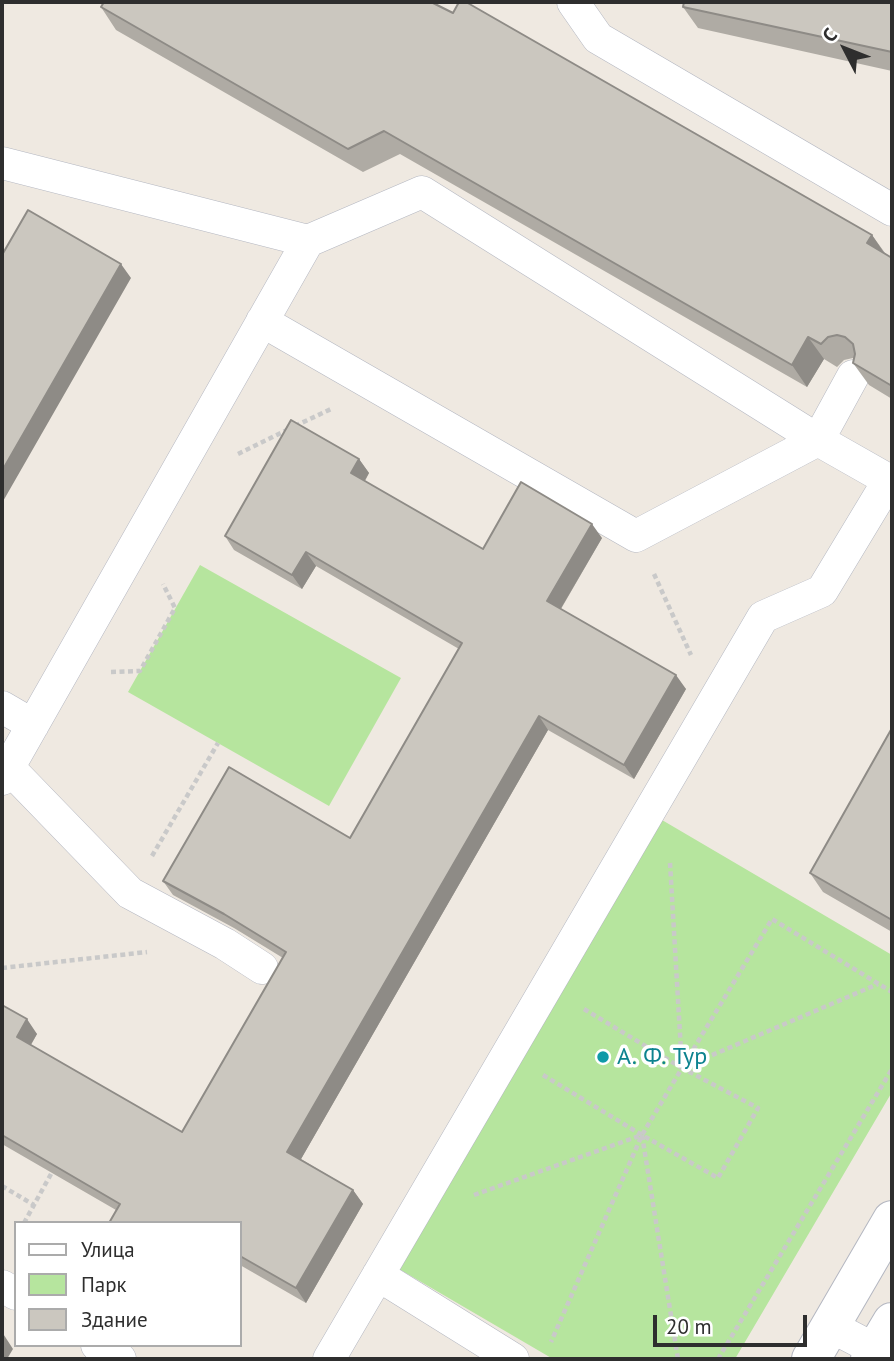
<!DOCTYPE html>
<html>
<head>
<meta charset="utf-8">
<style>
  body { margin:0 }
  #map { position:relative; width:894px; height:1361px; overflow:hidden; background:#efe9e1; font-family:"PT Sans",sans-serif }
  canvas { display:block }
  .frame { position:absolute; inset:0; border:4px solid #2e2e2e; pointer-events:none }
  .legend { position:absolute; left:14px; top:1221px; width:228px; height:126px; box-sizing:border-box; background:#fff; border:2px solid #ababab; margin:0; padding:9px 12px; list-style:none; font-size:21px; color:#2e2e2e }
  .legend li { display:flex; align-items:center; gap:14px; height:35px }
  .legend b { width:35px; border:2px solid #ababab }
  .north { position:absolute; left:810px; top:14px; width:70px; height:70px; -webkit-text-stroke:5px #fff; paint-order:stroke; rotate:312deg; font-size:19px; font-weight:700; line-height:28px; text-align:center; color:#2e2e2e }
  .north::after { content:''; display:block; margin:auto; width:24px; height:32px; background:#2e2e2e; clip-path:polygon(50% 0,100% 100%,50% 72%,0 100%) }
  .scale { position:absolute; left:653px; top:1315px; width:154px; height:32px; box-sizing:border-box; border:4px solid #2e2e2e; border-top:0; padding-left:9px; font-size:21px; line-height:24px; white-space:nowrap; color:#2e2e2e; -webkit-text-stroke:5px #fff; paint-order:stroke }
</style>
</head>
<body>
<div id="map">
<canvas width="894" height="1361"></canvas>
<div class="frame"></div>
<ul class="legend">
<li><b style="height:9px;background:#fff"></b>Улица</li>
<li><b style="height:19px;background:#b6e59e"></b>Парк</li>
<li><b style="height:19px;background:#cbc7bf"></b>Здание</li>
</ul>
<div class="north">С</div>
<div class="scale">20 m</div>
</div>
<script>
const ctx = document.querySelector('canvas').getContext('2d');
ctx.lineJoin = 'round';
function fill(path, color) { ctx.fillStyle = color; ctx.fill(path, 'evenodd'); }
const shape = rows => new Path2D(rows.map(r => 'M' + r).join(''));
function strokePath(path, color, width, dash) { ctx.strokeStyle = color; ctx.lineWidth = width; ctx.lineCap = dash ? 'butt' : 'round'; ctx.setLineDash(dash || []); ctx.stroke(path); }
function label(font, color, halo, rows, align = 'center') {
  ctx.font = font + ' "PT Sans",sans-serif'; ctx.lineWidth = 7; ctx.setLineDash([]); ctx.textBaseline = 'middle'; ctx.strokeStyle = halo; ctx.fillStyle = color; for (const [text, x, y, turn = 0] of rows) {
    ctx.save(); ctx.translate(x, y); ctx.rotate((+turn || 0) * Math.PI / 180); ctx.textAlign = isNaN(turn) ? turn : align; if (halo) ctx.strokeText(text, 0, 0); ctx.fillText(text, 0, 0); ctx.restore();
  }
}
fill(shape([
  [200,565,401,678,329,806,128,692],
  [662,820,892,955,892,1092,735,1359,553,1359,399,1269]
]), '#b6e59e');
const lane = shape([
  [573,2,598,38,892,210],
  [2,163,308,241,422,192,818,440,892,482],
  [262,321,636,536,818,440,853,376],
  [2,707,33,725],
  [8,767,130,893,225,944,262,968],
  [2,779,308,241],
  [378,1275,513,1359],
  [2,1286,16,1294],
  [830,1326,876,1350],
  [97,1345,120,1359],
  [329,1359,763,617,822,591,889,480]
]);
const street = shape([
  [811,1359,892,1220],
  [870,1359,892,1322]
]);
strokePath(lane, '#b4b7c1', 33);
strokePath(street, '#b4b7c1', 40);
strokePath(shape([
  [295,426,331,409],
  [238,454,287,430],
  [654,574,691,655],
  [111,672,140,671,175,608,163,584],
  [152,856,218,743],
  [670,863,682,1068,878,984],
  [2,968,147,952],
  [584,1009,682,1068,772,919,892,992],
  [543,1075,642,1135,718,1178,758,1108,682,1068,642,1135,551,1342],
  [2,1186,34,1205],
  [474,1195,642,1135,678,1359],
  [24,1223,51,1174],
  [718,1359,892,1069]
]), '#c9c9c9', 4.5, [5, 3.5]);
strokePath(lane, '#fff', 32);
strokePath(street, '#fff', 38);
fill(shape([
  [892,2,892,71,698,28,683,7],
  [101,7,872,235,885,253,892,258,892,399,869,385,853,363,854,358,853,358,844,360,837,367,824,359,807,387,400,154,363,172,116,30],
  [359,459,369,473,365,481,483,549,602,538,561,609,686,689,634,779,548,730,301,1159,353,1190,363,1204,306,1303,240,1265,240,1223,116,1210,2,1144,2,1005,37,1034,31,1045,182,1132,283,958,234,928,173,895,163,881,350,838,459,649,316,566,302,589,234,550,225,536],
  [892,728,892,932,823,892,810,873]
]), '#afaba4');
fill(shape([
  [872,235,887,257,867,243],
  [121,264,131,278,2,503,2,471],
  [808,337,824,359,807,387,792,365],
  [359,459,369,473,361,487,351,473],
  [592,524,602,538,557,615,547,601],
  [306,552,316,566,302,589,292,575],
  [676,675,686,689,634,779,624,765],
  [539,716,548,730,297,1166,287,1152],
  [27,1019,37,1034,27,1051,17,1037],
  [353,1190,363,1204,306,1303,296,1288],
  [2,1332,13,1349,7,1359,2,1359]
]), '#8e8b86');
const building = shape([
  [104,2,431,2,453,13,459,2,466,2,872,235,867,243,892,258,892,386,853,363,855,354,853,344,845,337,837,335,828,337,821,344,808,337,792,365,384,131,348,149,101,7,104,2],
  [684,2,892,2,892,52,683,7,684,2],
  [28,210,121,264,2,471,2,255,28,210],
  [291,420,359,459,351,473,483,549,521,482,592,524,547,601,676,675,624,765,539,716,287,1152,353,1190,296,1288,240,1256,240,1223,109,1223,120,1204,2,1135,2,1005,27,1019,17,1037,182,1132,286,952,224,914,163,881,229,767,350,838,462,643,306,552,292,575,225,536,291,420],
  [892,728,892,920,810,873,892,728]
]);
fill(building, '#cbc7bf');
strokePath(building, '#8e8b86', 2);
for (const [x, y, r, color] of [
  [603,1057,7,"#0f9aa8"]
]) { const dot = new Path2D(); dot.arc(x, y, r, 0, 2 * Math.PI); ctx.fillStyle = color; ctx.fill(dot); strokePath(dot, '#fff', 2.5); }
label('24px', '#0d838f', '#fff', [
  ["А. Ф. Тур",617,1057]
], 'left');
</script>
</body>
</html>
